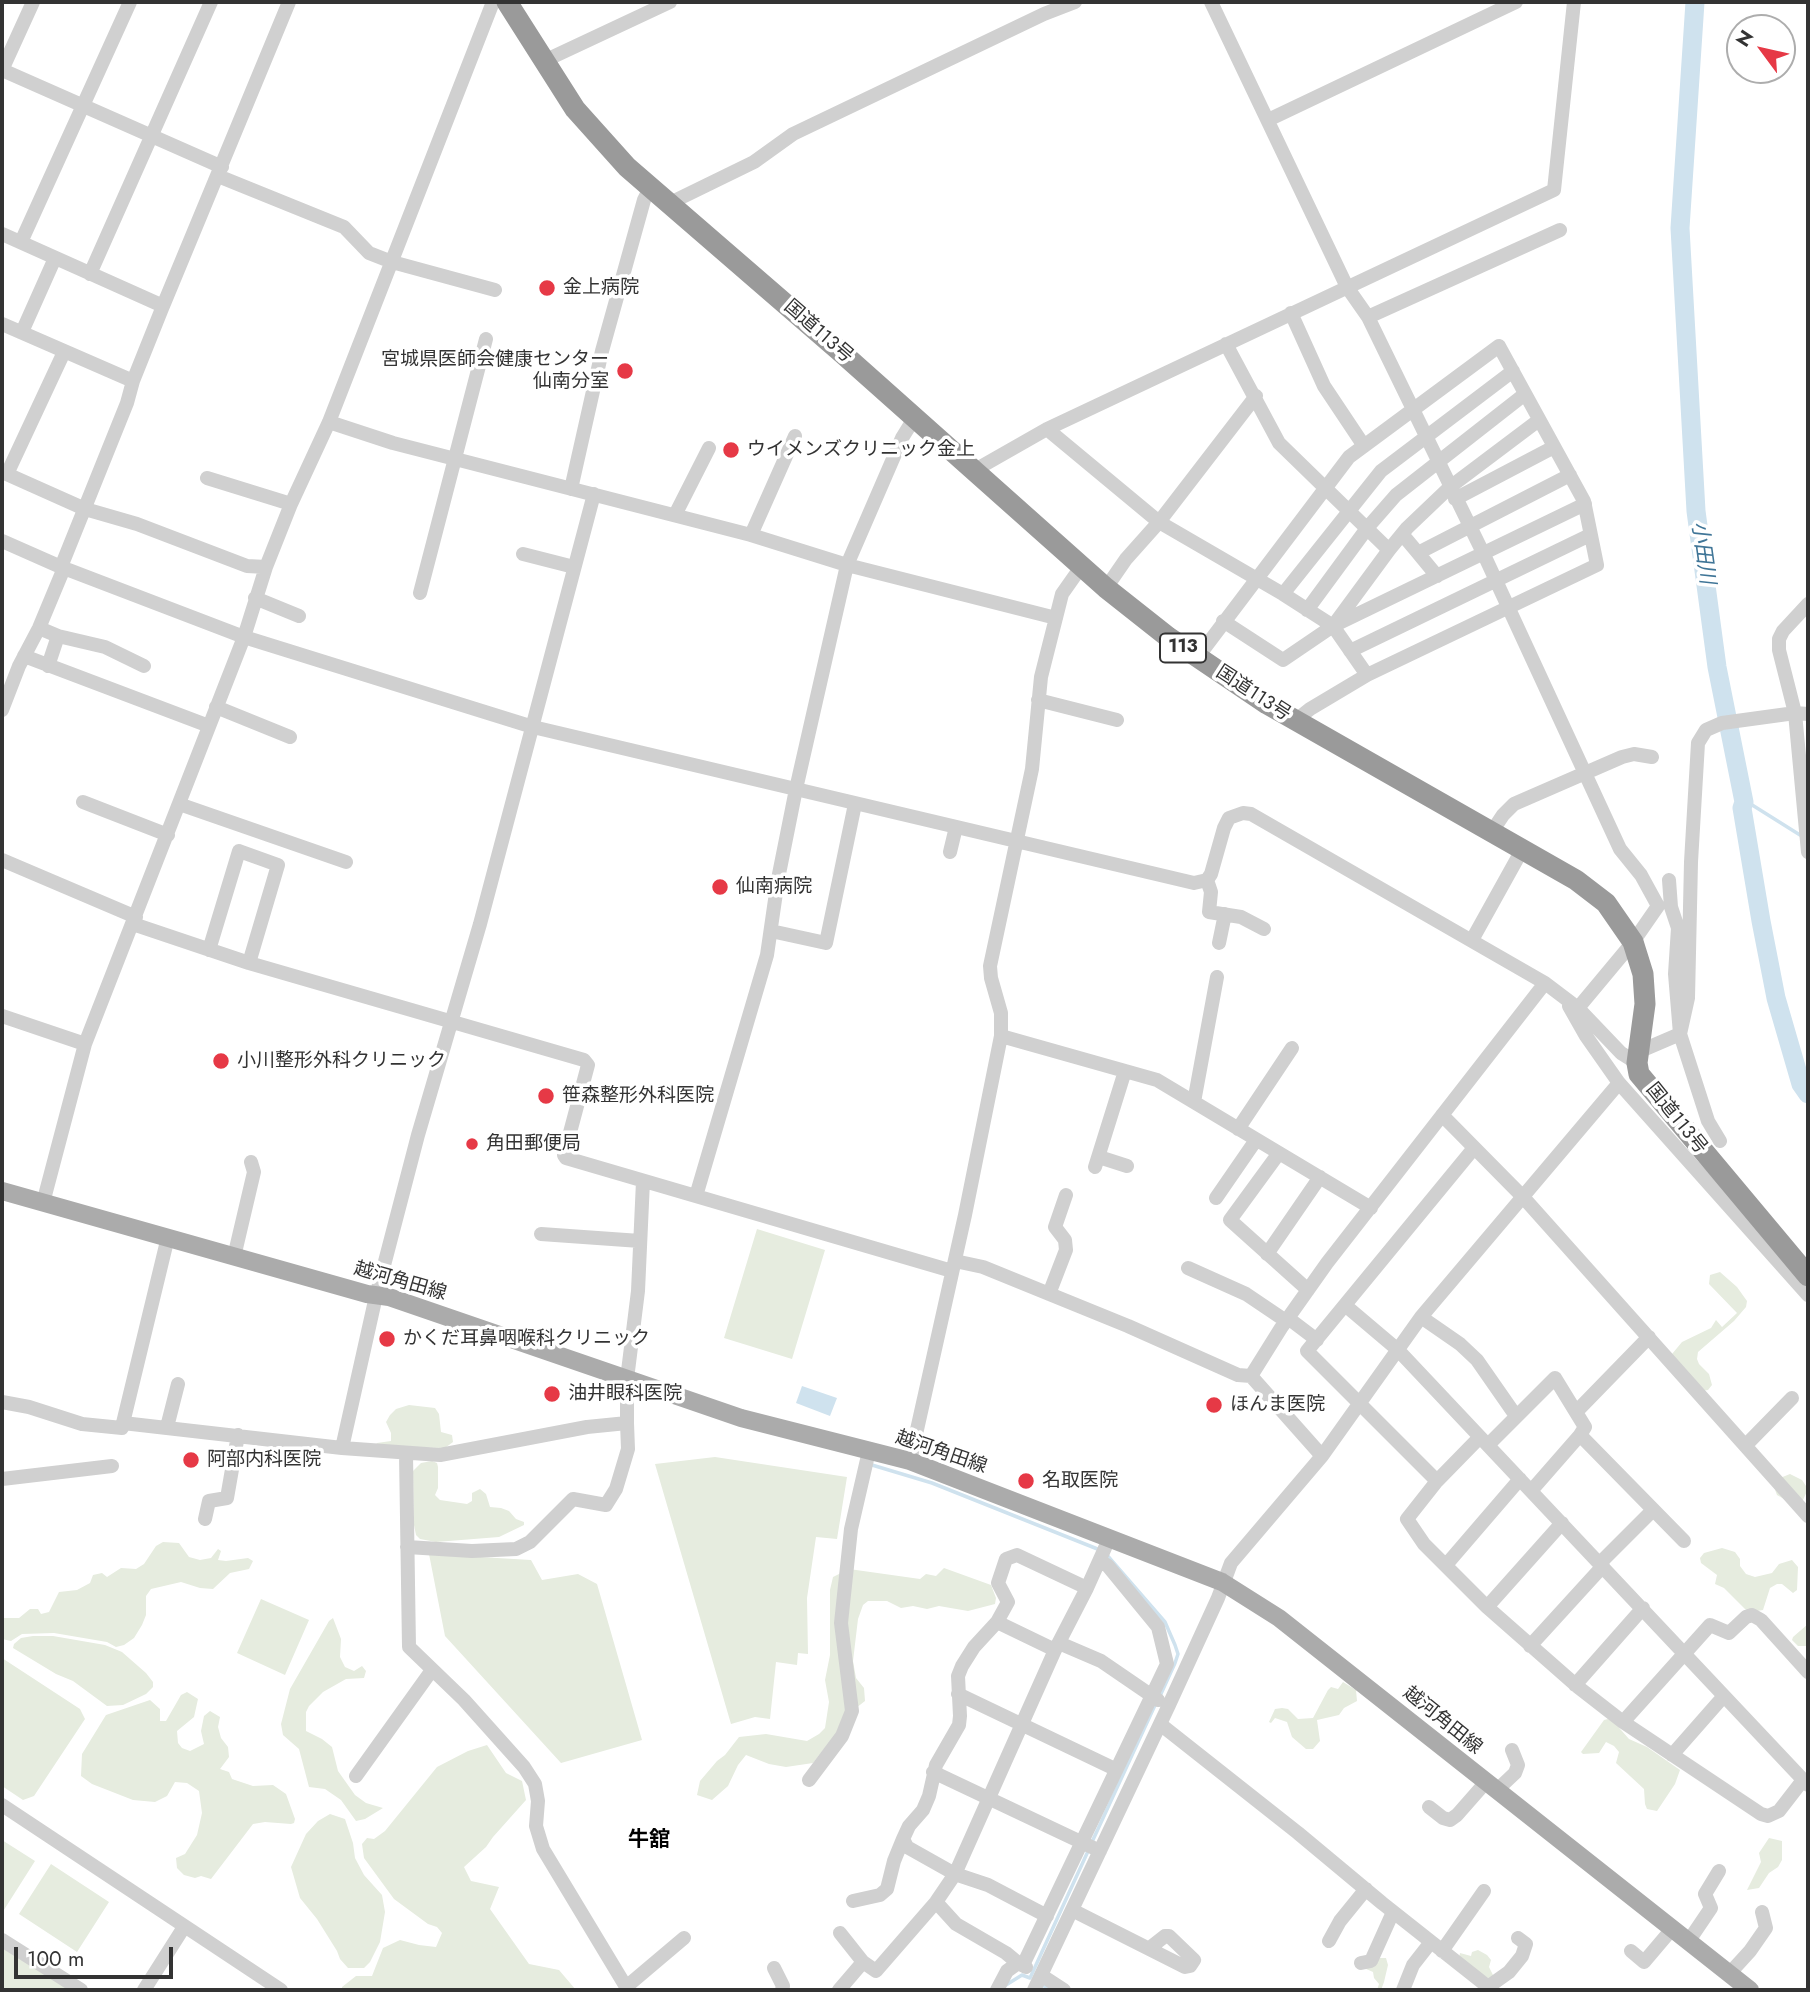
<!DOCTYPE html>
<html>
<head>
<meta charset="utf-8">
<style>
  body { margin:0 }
  #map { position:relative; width:1810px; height:1992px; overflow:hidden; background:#fff; font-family:Jost,sans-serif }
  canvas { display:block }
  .frame { position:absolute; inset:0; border:4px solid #333; pointer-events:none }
  .north { position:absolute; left:1726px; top:14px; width:70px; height:70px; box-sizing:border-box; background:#fff; border:2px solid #adadad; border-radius:50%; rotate:303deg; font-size:19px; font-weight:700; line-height:28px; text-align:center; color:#333 }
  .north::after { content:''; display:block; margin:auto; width:24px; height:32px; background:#e63946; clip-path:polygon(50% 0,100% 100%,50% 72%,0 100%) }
  .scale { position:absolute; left:14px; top:1947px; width:159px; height:32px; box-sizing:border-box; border:4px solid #333; border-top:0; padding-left:9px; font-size:21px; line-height:24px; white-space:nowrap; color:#333; -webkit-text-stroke:5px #fff; paint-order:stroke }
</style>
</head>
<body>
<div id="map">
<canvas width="1810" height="1992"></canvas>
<div class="frame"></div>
<div class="north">N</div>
<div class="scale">100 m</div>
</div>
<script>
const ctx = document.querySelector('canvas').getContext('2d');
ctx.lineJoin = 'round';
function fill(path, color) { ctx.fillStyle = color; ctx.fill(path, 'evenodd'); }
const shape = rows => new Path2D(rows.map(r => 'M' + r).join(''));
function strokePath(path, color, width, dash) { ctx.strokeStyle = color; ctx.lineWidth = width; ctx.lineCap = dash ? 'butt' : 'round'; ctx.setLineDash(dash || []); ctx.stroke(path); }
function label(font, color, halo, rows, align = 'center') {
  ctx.font = font + ' Jost,"Noto Sans JP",sans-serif'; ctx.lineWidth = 7; ctx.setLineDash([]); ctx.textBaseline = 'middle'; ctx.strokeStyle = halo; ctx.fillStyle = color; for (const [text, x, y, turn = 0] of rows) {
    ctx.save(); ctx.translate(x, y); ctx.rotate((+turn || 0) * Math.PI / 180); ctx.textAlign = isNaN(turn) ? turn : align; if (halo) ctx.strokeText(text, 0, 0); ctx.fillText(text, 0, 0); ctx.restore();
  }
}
fill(shape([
  [757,1229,825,1250,792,1359,724,1338],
  [1720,1272,1737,1287,1747,1301,1746,1307,1734,1321,1698,1352,1697,1359,1699,1364,1709,1374,1712,1385,1708,1390,1701,1391,1672,1354,1682,1342,1711,1328,1716,1320,1722,1327,1737,1313,1709,1284,1710,1275],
  [409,1405,435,1408,439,1414,441,1432,452,1435,453,1442,445,1448,374,1447,377,1443,391,1441,391,1433,386,1422,390,1415,396,1409],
  [715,1457,847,1477,837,1539,816,1537,807,1598,808,1654,798,1653,797,1665,776,1662,770,1719,755,1717,731,1724,655,1464],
  [432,1461,437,1463,438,1467,438,1488,435,1495,440,1500,467,1504,472,1501,472,1493,480,1489,486,1494,490,1507,501,1508,509,1511,516,1519,524,1522,524,1525,499,1537,436,1542,420,1539,416,1535,414,1525,413,1471,421,1463],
  [1790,1474,1802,1480,1808,1489,1803,1500,1793,1504,1777,1495,1774,1487,1780,1478],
  [163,1542,179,1543,189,1557,200,1560,211,1558,218,1549,221,1551,218,1560,226,1561,248,1558,253,1561,249,1569,230,1573,213,1589,200,1588,181,1582,151,1589,146,1596,146,1615,142,1625,134,1638,124,1645,116,1647,107,1642,54,1633,22,1634,11,1641,2,1639,2,1618,19,1618,30,1609,38,1609,41,1614,49,1612,59,1592,77,1590,90,1583,93,1575,102,1573,107,1577,121,1568,136,1569,144,1564,156,1546],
  [1722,1548,1735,1552,1740,1559,1740,1566,1746,1574,1755,1577,1772,1573,1779,1564,1792,1560,1798,1567,1797,1590,1793,1593,1782,1584,1777,1584,1770,1588,1763,1610,1751,1612,1745,1609,1724,1588,1715,1584,1717,1575,1701,1563,1700,1558,1704,1553],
  [429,1554,531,1560,542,1580,578,1574,597,1584,642,1740,561,1763,445,1636],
  [944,1568,991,1585,996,1598,995,1604,968,1611,939,1606,927,1609,913,1606,901,1608,887,1601,868,1601,863,1605,858,1619,853,1661,856,1678,864,1688,865,1701,856,1708,813,1763,786,1767,769,1764,746,1755,738,1765,728,1786,712,1800,697,1795,700,1781,717,1761,725,1755,739,1737,766,1734,807,1741,819,1734,825,1728,829,1702,825,1680,830,1655,830,1590,833,1577,849,1569,920,1579,926,1574,936,1576],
  [261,1599,309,1620,285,1675,237,1653],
  [333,1618,341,1639,340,1657,345,1667,354,1671,362,1666,366,1671,364,1678,346,1679,323,1692,309,1706,306,1712,306,1731,322,1739,332,1747,338,1771,355,1795,366,1803,383,1808,365,1819,356,1821,341,1800,325,1789,309,1787,299,1749,283,1735,281,1724,290,1689,329,1621],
  [1808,1624,1808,1646,1798,1646,1792,1640,1793,1637],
  [33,1636,53,1636,105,1645,122,1652,146,1673,153,1682,153,1687,146,1694,123,1705,107,1706,73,1681,56,1674,13,1648,14,1644,21,1638],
  [2,1658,80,1709,85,1719,34,1796,23,1800,2,1786],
  [1343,1682,1356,1690,1357,1701,1344,1708,1339,1715,1317,1720,1320,1741,1313,1749,1306,1749,1292,1737,1287,1722,1275,1718,1271,1723,1269,1722,1275,1709,1282,1708,1288,1709,1298,1719,1313,1718,1328,1690,1331,1687,1338,1689],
  [187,1692,198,1699,194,1717,177,1731,178,1743,182,1748,190,1751,204,1744,201,1731,204,1716,210,1711,220,1717,218,1727,221,1738,228,1747,229,1757,220,1769,229,1772,232,1779,253,1786,273,1785,286,1794,295,1819,294,1823,291,1824,265,1822,253,1824,211,1879,201,1876,195,1878,184,1875,177,1868,176,1858,185,1854,197,1835,202,1813,199,1791,187,1783,175,1782,167,1796,155,1802,133,1800,92,1784,81,1776,82,1754,106,1715,150,1700,160,1709,160,1721,166,1721,181,1695],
  [1608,1719,1614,1722,1629,1739,1647,1747,1680,1770,1675,1784,1657,1811,1647,1809,1645,1804,1644,1789,1616,1763,1619,1752,1614,1746,1606,1742,1599,1753,1583,1754,1581,1752,1604,1720],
  [487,1745,506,1773,522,1781,526,1800,493,1837,486,1847,464,1867,471,1881,499,1887,490,1909,529,1964,559,1970,576,1990,342,1990,342,1987,356,1976,372,1976,383,1948,400,1940,419,1945,436,1947,442,1933,437,1927,428,1924,394,1899,364,1858,362,1844,367,1838,374,1839,385,1831,437,1767,468,1751],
  [330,1814,345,1819,353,1843,355,1858,364,1875,382,1895,385,1912,380,1942,370,1962,364,1968,348,1968,340,1959,337,1951,317,1919,300,1898,291,1867,306,1834,318,1821],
  [1769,1838,1782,1841,1782,1860,1778,1867,1769,1873,1759,1888,1747,1890,1761,1862,1759,1853],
  [2,1840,35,1861,2,1913],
  [51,1864,109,1902,77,1952,19,1914],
  [2,1943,77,1990,2,1990],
  [1478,1950,1487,1955,1491,1960,1489,1967,1494,1977,1492,1981,1459,1958,1460,1953,1471,1956,1472,1952],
  [1380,1958,1386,1958,1388,1965,1384,1982,1381,1990,1377,1990,1379,1984,1374,1978,1373,1972,1364,1968]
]), '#e6ecdf');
fill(shape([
  [802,1386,837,1398,830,1416,796,1403]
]), '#cfe2ee');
strokePath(shape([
  [1744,802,1749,803,1800,835],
  [872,1465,932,1483,1100,1550],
  [1106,1554,1165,1622,1175,1645,1178,1654,1175,1663,1160,1696],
  [1092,1842,1156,1703],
  [1030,1978,1089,1849],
  [1006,1985,1022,1975,1030,1978],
  [1042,1985,1051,1990]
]), '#cfe2ee', 3.5);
strokePath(shape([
  [1695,2,1680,228,1696,511,1717,667,1744,802,1742,808,1761,921,1776,998,1801,1084,1808,1094]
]), '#cfe2ee', 19);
strokePath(shape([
  [1211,2,1347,287,1368,317,1486,559,1620,849,1641,875,1658,906,1633,942,1578,1008],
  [544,61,670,2],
  [2,70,222,167],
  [2,70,33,2],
  [1268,120,1516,2],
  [218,176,344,227,369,253,392,262,495,290],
  [668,204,754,162,793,134,1044,14,1075,2],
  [2,234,163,306,289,2],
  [21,242,130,2],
  [90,274,211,2],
  [1291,313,1324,386,1364,446],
  [1368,317,1560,230],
  [2,324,133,381,163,306],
  [22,332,55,258],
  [1226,344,1279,443,1389,550,1407,528,1450,487,1539,420],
  [329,422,393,443,751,535,847,565,1056,618],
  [1047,429,1159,522,1283,594,1333,626,1367,675],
  [975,470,1047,429,1554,190,1574,2],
  [2,472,85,509,137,524,247,566,266,567],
  [7,474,64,352],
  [207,478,291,504],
  [571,489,602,351,644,200,650,188],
  [1455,499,1554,447],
  [675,515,709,448],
  [1402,534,1418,553,1570,475],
  [751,535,795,436],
  [2,541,61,567,244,637,533,727,1194,883,1207,880,1211,874,1224,828,1229,818,1243,813,1251,814,1545,983,1578,1008,1621,1053,1637,1063],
  [1418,553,1437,576],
  [523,554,574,567],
  [61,567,127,403,133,381],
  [1106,588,1126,559,1159,522,1256,396],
  [420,593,486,339],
  [1283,594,1381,471,1513,371],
  [255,598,299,616],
  [1808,604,1783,631,1779,639,1779,650,1795,713,1808,852],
  [1307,610,1368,527,1396,495,1525,394],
  [1223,621,1283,660,1333,626,1585,504],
  [1336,622,1389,550],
  [39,628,58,636,48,666],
  [58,636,105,647,144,666],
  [1350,651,1590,535],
  [24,656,209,726],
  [1197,658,1349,457,1499,346,1584,501,1597,565,1367,675,1310,709,1295,721],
  [1038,700,1117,720],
  [216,707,290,737],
  [2,710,19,666,39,628,64,568],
  [83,802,168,835],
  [179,804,346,862],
  [1491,833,1503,815,1514,804,1622,757,1634,754,1652,757],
  [950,852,956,827],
  [2,860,136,917],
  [1207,880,1211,892,1209,912,1241,917,1264,929],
  [1669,880,1671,907,1678,928,1675,974,1680,1034,1708,1121,1720,1141],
  [133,924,249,963,584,1060,588,1065,564,1155,566,1158,952,1271],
  [771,931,826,943,855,804],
  [1472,940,1522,850],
  [1219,943,1225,914],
  [209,950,239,851,278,865,249,963],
  [1569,1006,1586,1036,1619,1083,1808,1295],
  [2,1016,85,1044],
  [1680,1034,1688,998,1691,862,1698,743,1706,730,1722,723,1795,713,1808,714],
  [1001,1036,1157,1080,1371,1208],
  [1638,1052,1680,1034],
  [1194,1102,1217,977],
  [1442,1115,1523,1197,1808,1516],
  [1238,1129,1292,1048],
  [1279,1153,1230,1220,1308,1290],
  [1099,1157,1127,1166],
  [1095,1167,1125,1071],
  [696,1196,767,955,778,879,796,789,847,565,902,438,915,417],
  [1216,1198,1256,1140],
  [43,1203,85,1044,244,637,266,567,291,504,329,422,493,2],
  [541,1234,640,1241],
  [168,1237,123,1423,342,1448,440,1455,587,1427,627,1423,627,1379,638,1291,643,1181],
  [1267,1254,1320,1177],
  [234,1257,254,1172,251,1162],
  [955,1261,983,1267,1128,1326,1238,1375,1251,1376,1322,1456],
  [1188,1268,1246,1294,1286,1321],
  [1049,1294,1066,1250,1065,1240,1055,1227,1066,1195],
  [1346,1306,1398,1350,1808,1785],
  [1421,1317,1460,1344,1477,1360,1516,1416],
  [1288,1318,1317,1340],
  [1251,1376,1281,1328,1327,1263,1545,983],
  [2,1402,29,1407,82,1424,122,1428],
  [1577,1411,1649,1337],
  [167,1427,178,1384],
  [1480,1437,1437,1481,1407,1519,1424,1544,1487,1607,1578,1687,1623,1722,1761,1814,1768,1816,1779,1811,1803,1780],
  [1488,1445,1555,1378,1585,1427,1580,1435],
  [1746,1445,1792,1398],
  [342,1448,376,1296,418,1135,480,924,594,494],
  [406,1454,409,1647,464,1700,524,1767,535,1784,538,1801,536,1826,543,1849,628,1990],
  [910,1461,965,1215,1001,1036,1001,1013,991,978,990,966,1032,769,1041,677,1062,594,1081,567],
  [2,1479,112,1466],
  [1437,1481,1307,1351,1474,1148],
  [1531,1491,1580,1435,1684,1541],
  [205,1519,209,1501,227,1498,238,1435],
  [407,1547,472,1551,516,1549,530,1542,573,1499,606,1505,616,1489,628,1449,627,1423],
  [1600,1563,1653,1510],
  [1446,1565,1520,1479],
  [1487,1607,1562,1523],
  [997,1622,1055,1650],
  [1059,1643,1101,1661,1158,1700],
  [1530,1646,1603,1566],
  [1575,1685,1643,1608],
  [958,1694,1115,1769],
  [1623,1722,1710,1625,1729,1633,1746,1617,1752,1615,1761,1620,1808,1672],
  [1160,1724,1298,1833,1382,1903,1492,1990],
  [1672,1755,1723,1697],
  [933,1772,1100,1851],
  [356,1776,432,1670],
  [809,1780,842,1736,852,1711,841,1623,851,1529,869,1451],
  [1497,1790,1515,1773,1518,1765,1512,1750],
  [2,1805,281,1990],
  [1429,1807,1443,1818,1450,1820,1457,1815,1486,1782],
  [853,1901,880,1895,887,1889,894,1861,903,1839],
  [936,1902,956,1924,1006,1953,1018,1963],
  [1072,1910,1185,1967,1190,1966,1194,1960,1169,1936,1165,1936,1151,1947],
  [1047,1916,988,1885,955,1874,1055,1650,1087,1588,1109,1539],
  [840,1933,863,1962],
  [2,1940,81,1990],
  [1329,1941,1340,1921,1366,1889],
  [1688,1942,1711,1908,1705,1894,1719,1871],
  [1442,1951,1484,1891],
  [1631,1951,1644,1962,1672,1929],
  [1361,1963,1371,1961,1393,1912],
  [1023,1965,1167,1664,1158,1627,1108,1566,1100,1561],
  [774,1968,783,1986,782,1990],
  [1729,1974,1750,1951,1766,1928,1762,1912],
  [1041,1975,1064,1990],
  [626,1987,684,1938],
  [1488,1987,1509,1972,1522,1956,1526,1944,1518,1938],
  [144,1990,184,1927],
  [839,1990,863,1962,876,1971,936,1902,955,1874,907,1847,903,1839,909,1826,923,1810,929,1796,936,1765,959,1725,960,1716,958,1676,962,1666,974,1647,997,1622,1008,1602,998,1583,1006,1559,1017,1555,1087,1588],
  [997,1990,1007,1971,1018,1963,1026,1967],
  [1034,1990,1169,1705,1218,1598,1231,1563,1322,1456,1421,1317,1619,1083],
  [1403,1990,1413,1965,1431,1942]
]), '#d0d0d0', 14);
strokePath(shape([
  [2,1191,367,1294,389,1297,741,1418,910,1461,1222,1582,1279,1618,1750,1990]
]), '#ababab', 18);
strokePath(shape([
  [507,2,575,109,627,167,842,353,1106,588,1168,637,1267,704,1576,880,1606,903,1633,942,1643,974,1645,1004,1637,1063,1639,1074,1808,1276]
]), '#9a9a9a', 21);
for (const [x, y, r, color] of [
  [547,288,9,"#e63946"],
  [625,371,9,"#e63946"],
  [731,450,9,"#e63946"],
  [720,887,9,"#e63946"],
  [221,1061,9,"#e63946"],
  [546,1096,9,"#e63946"],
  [472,1144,7,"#e63946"],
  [387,1339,9,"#e63946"],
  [552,1394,9,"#e63946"],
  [1214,1405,9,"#e63946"],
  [191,1460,9,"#e63946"],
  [1026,1481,9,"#e63946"]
]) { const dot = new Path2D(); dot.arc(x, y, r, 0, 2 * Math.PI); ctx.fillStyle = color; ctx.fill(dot); strokePath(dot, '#fff', 2.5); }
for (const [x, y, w] of [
  [1183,648,46]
]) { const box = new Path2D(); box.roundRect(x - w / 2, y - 14.5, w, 29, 5); ctx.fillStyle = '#fff'; ctx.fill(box); strokePath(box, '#333', 2); }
label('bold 18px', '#333', null, [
  ["113",1183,648]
]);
label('19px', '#333', '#fff', [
  ["金上病院",563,288],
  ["宮城県医師会健康センター",609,360,"right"],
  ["仙南分室",609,382,"right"],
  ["ウイメンズクリニック金上",747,450],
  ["仙南病院",736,887],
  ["小川整形外科クリニック",237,1061],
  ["笹森整形外科医院",562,1096],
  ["角田郵便局",486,1144],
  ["かくだ耳鼻咽喉科クリニック",403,1339],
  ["油井眼科医院",568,1394],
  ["ほんま医院",1230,1405],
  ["阿部内科医院",207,1460],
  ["名取医院",1042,1481]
], 'left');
label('19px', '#333', '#fff', [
  ["国道113号",818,332,41],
  ["国道113号",1253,694,33],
  ["国道113号",1676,1119,51],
  ["越河角田線",400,1282,16],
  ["越河角田線",941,1453,19],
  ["越河角田線",1442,1721,39]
]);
label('italic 21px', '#3f7597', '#fff', [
  ["小田川",1702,553,82]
]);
label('bold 21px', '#000', '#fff', [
  ["牛舘",649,1841]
]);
</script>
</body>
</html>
